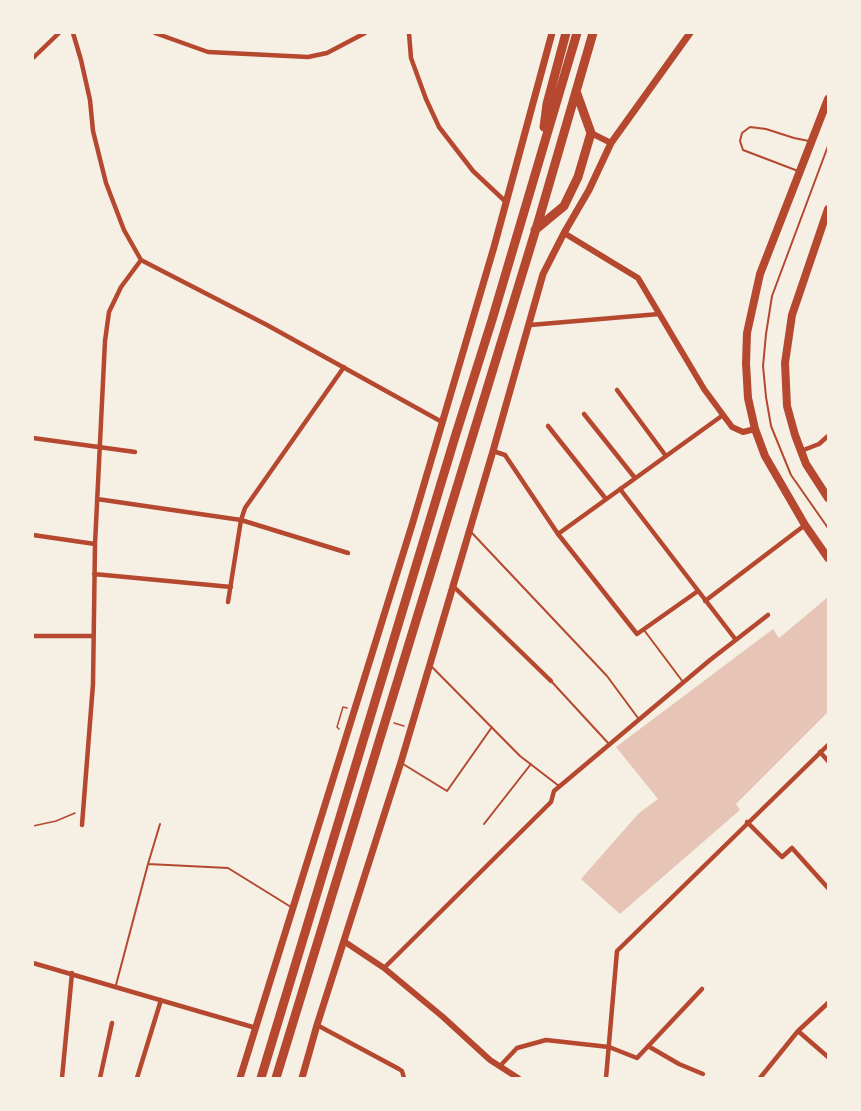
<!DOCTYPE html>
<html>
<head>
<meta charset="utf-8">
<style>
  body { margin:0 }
  #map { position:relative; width:861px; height:1111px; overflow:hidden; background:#f6efe4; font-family:"IBM Plex Sans",sans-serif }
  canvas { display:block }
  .frame { position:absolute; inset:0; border:34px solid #f6efe4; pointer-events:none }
</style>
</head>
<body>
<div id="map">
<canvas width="861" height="1111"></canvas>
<div class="frame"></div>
</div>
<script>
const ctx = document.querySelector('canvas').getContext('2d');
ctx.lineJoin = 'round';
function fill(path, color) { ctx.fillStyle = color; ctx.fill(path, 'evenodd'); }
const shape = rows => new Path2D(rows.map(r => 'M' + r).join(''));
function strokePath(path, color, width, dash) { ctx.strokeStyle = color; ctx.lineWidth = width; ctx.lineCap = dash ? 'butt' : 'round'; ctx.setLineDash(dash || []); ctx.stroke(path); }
fill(shape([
  [828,597,828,712,736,804,740,810,620,914,581,879,639,813,658,799,616,747,773,629,779,638]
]), '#e6c5b7');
strokePath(shape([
  [394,723,404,726],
  [339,729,337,727,343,707,347,708],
  [33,826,56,821,75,813]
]), '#b5482f', 1.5);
strokePath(shape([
  [828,146,772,296,766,334,763,366,766,397,771,426,791,475,828,528],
  [798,171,743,150,740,141,742,133,750,127,766,129,794,138,809,141],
  [472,533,607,676,638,718],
  [644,630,683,682],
  [432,667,520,756,559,786],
  [551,681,609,744],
  [403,764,447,791,492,727],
  [484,824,531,764],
  [148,864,160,824],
  [116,985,148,864,228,868,291,907]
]), '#b5482f', 2);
strokePath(shape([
  [73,33,81,60,90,100,93,131,106,183,124,230,141,260,267,325,442,422],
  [155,33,208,52,308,57,327,53,365,33],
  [409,33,411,58,426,99,439,127,473,171,506,202],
  [33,58,59,33],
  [530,325,659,314],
  [617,390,666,456],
  [584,414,635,478],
  [548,426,606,499],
  [33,438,135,452],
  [493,451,505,455,558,534,637,634,698,591],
  [801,451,819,444,828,436],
  [620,489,736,640],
  [97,499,241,520,348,553],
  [558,534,723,415],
  [33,535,95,544],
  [94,574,231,587],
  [452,585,551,681],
  [705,601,805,525],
  [228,602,241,520,245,508,344,367],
  [33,636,93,636],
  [820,752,828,761],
  [747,822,782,857,792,848,828,888],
  [82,825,93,684,95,544,105,341,109,312,121,287,141,260],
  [33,963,256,1028],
  [384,968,551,802,554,791,710,660,768,615],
  [317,1025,399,1069,402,1071,404,1078],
  [798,1031,828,1057],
  [648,1046,679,1064,703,1074],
  [500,1066,517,1048,546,1040,609,1047,637,1058,702,989],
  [62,1078,72,973],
  [100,1078,112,1023],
  [137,1078,161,1000],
  [606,1078,617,951,828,745],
  [760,1078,798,1031,828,1003]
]), '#b5482f', 4.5);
strokePath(shape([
  [591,133,611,143],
  [564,233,638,278,704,389,732,427,743,432,755,429],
  [345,942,384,968,443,1017,490,1060,518,1078]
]), '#b5482f', 6);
strokePath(shape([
  [240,1078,412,525,494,247,552,33],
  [302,1078,317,1025,401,762,493,451,543,274,564,233,589,190,611,143,690,33]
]), '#b5482f', 7);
strokePath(shape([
  [828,99,760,274,747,333,746,363,748,398,755,429,765,456,805,525,828,558],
  [828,209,792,315,785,363,787,406,795,435,806,464,828,498]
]), '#b5482f', 8);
strokePath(shape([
  [544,127,547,104,566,33],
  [535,230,564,206,578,177,591,133,576,91],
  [261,1078,455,437,492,320,577,33],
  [276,1078,539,219,593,33]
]), '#b5482f', 9);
</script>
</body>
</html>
